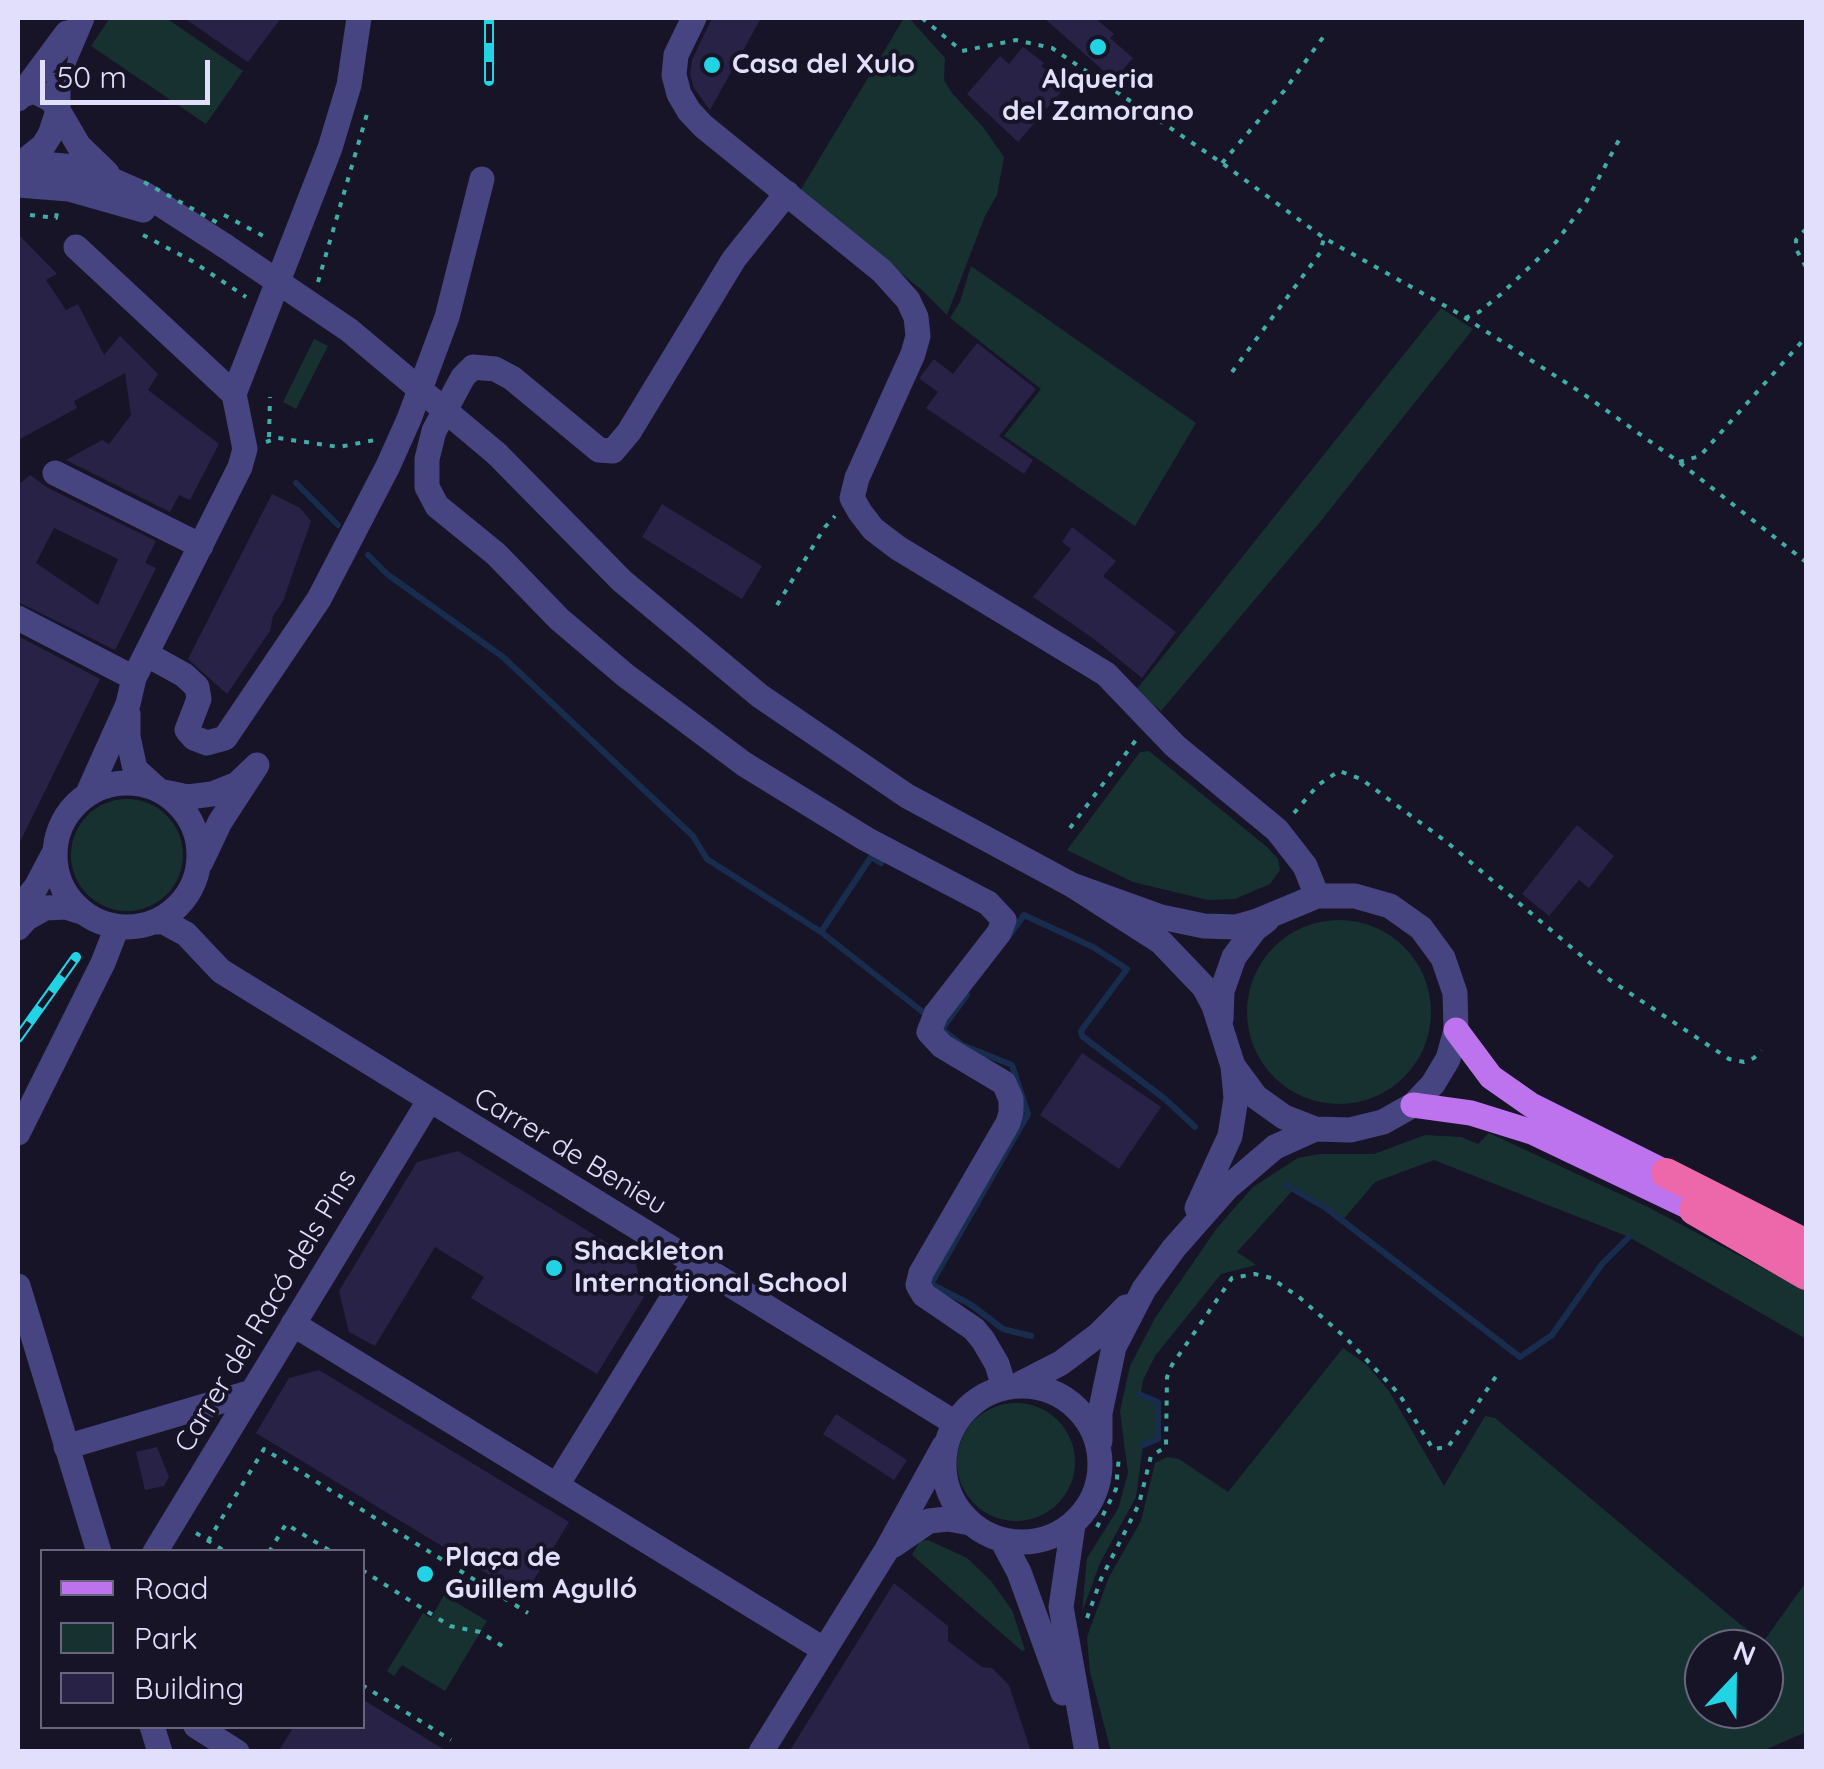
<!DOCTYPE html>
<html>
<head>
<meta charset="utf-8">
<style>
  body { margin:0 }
  #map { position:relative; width:1824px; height:1769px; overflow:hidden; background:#171428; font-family:Quicksand,sans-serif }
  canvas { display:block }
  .frame { position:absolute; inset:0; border:20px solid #e1dffb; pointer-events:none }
  .legend { position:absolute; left:40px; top:1549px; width:325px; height:180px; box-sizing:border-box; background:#171428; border:2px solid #68657c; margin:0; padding:12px 18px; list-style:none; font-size:30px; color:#e1dffb }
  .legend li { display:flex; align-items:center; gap:20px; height:50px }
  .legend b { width:50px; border:2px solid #68657c }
  .north { position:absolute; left:1684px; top:1629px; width:100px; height:100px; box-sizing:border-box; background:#171428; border:2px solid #68657c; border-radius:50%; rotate:22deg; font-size:28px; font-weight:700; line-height:40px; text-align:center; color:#e1dffb }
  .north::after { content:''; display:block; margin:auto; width:35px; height:45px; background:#22d3e4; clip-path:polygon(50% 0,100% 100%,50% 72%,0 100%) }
  .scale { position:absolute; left:40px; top:60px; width:170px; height:45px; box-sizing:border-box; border:5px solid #e1dffb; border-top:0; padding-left:12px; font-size:30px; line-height:35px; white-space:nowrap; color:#e1dffb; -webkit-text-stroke:8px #171428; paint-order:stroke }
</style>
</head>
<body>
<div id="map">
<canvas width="1824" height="1769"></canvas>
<div class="frame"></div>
<ul class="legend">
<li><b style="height:12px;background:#be73ee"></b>Road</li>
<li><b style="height:28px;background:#173130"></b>Park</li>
<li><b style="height:28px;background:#292247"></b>Building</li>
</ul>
<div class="north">N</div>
<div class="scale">50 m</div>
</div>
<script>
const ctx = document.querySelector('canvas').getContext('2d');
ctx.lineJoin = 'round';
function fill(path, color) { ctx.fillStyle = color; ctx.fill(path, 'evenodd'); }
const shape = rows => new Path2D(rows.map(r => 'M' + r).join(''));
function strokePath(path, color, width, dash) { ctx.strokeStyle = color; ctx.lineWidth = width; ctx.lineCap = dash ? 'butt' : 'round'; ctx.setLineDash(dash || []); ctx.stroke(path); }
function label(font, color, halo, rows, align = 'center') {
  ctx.font = font + ' Quicksand,sans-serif'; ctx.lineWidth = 8; ctx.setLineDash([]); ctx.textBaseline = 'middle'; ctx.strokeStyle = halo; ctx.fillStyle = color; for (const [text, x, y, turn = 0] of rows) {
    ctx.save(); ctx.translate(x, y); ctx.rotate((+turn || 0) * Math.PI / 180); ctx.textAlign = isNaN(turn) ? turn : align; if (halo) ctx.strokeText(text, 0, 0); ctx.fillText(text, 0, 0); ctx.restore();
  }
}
fill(shape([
  [110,18,166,18,243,71,206,124,91,46],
  [904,18,909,18,945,58,944,80,952,93,983,127,1004,157,997,195,985,216,947,315,923,291,800,191],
  [971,266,1196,423,1135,526,1004,436,1041,389,950,318,960,302],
  [1441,308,1473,329,1320,522,1161,711,1136,690],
  [314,339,328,346,296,409,283,402],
  [1149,751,1267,847,1278,859,1280,870,1270,884,1235,899,1208,900,1133,882,1067,850,1140,752],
  '71 855a56 56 0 1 1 112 0a56 56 0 1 1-112 0Z',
  '1247 1012a92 92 0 1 1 184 0a92 92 0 1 1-184 0Z',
  [1489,1133,1650,1208,1806,1291,1806,1339,1629,1237,1434,1160,1375,1182,1342,1221,1293,1190,1237,1252,1256,1265,1221,1274,1155,1356,1143,1380,1141,1392,1158,1402,1158,1439,1143,1445,1136,1497,1100,1563,1082,1612,1087,1558,1118,1509,1128,1473,1120,1411,1130,1366,1155,1318,1217,1228,1253,1187,1298,1158,1320,1154,1374,1154,1425,1135,1461,1137,1478,1144],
  [1343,1348,1367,1365,1389,1391,1444,1486,1485,1416,1495,1418,1741,1625,1762,1638,1755,1649,1704,1649,1704,1709,1764,1709,1764,1649,1758,1649,1806,1582,1806,1732,1760,1752,1111,1751,1090,1672,1087,1637,1109,1577,1141,1521,1155,1463,1167,1457,1179,1459,1228,1492],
  '957 1462a59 59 0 1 1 118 0a59 59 0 1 1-118 0Z',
  [928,1540,967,1558,991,1581,1012,1610,1025,1650,1022,1651,912,1555,920,1541],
  [444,1595,487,1621,445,1691,402,1665,394,1676,387,1671,423,1613,431,1618]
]), '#173130');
strokePath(shape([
  [296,483,338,525],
  [368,555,387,574,503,657,693,836,707,859,821,932,924,1013,927,1009],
  [821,932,871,857,881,863],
  [1009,936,1024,915,1093,947,1127,969,1081,1031,1082,1036,1165,1099,1195,1127],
  [967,995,942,1029,962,1045,1012,1065,1028,1114,931,1284,970,1304,1003,1329,1031,1336],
  [1286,1185,1326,1208,1520,1357,1552,1335,1602,1264,1629,1237],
  [1138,1394,1158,1402,1158,1439,1143,1445]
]), '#182d4d', 6);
fill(shape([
  [184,18,281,18,248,62],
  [712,18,761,18,710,110,694,88,690,74,692,60],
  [1044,18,1095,18,1114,34,1110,38,1133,58,1114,80],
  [1023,47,1044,63,1041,66,1066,86,1018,142,967,94,1000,56,1009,64],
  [18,234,57,274,46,280,66,310,78,304,104,355,120,336,158,374,148,390,219,444,190,500,179,495,170,512,66,460,102,440,109,444,131,415,125,373,74,401,77,408,18,440],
  [977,343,1036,389,999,436,1033,460,1024,474,926,408,938,392,920,379,921,376,934,359,953,374],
  [30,475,48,488,156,541,145,563,156,568,115,650,18,602,18,485],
  [54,528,118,559,98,605,36,563],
  [272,494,300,508,311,521,283,601,273,616,270,631,227,694,188,659],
  [662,504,762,566,742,599,642,537],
  [1072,527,1116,561,1103,576,1176,632,1142,678,1094,639,1033,597,1071,549,1062,542],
  [18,636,100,679,18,846],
  [1577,825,1614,856,1589,888,1579,880,1549,916,1522,894],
  [1082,1053,1161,1107,1119,1169,1040,1115],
  [458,1151,635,1260,644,1297,597,1374,471,1298,484,1277,435,1247,375,1346,349,1332,339,1291,417,1162],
  [319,1370,569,1522,524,1596,256,1433,289,1378],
  [836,1414,907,1460,894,1480,823,1434],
  [157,1447,169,1477,164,1486,145,1490,136,1452],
  [894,1583,948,1626,948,1641,982,1667,992,1668,1009,1685,1031,1752,789,1752],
  [362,1699,448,1752,278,1752,294,1726,362,1726]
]), '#292247');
strokePath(shape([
  [922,18,962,51,1016,40,1052,48,1222,163,1324,238,1456,312,1582,393,1679,462,1806,562],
  [1222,163,1284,91,1324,36],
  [30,215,56,218,57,212],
  [224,215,269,239],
  [1806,229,1796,240,1796,249,1806,267],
  [143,235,192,261,246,297],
  [318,282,367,114],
  [1465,318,1479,312,1500,295,1556,242,1586,202,1620,138],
  [1232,372,1320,253,1324,238],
  [269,437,270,397],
  [266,442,278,438,339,447,375,440],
  [1679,462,1700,456,1806,337],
  [777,605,825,527,835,516],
  [1294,813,1318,785,1339,771,1361,779,1448,843,1610,980,1729,1059,1744,1062,1754,1058,1761,1050],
  [1070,828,1136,740],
  [1097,1527,1116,1489,1119,1456],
  [196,1533,226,1552],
  [208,1541,264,1449,528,1613],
  [269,1552,286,1524,332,1552],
  [362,1570,450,1626,480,1632,507,1649],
  [1087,1618,1101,1579,1139,1504,1151,1456,1166,1447,1167,1377,1172,1365,1232,1278,1255,1274,1271,1278,1299,1297,1346,1338,1399,1394,1433,1449,1448,1447,1499,1372],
  [362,1685,451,1740]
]), '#40aea6', 4, [5, 8]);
strokePath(shape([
  [694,18,676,55,674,75,679,94,689,111,703,126,882,271,908,300,916,317,918,336,913,354,857,478,852,498,860,512,873,529,898,548,1106,674,1175,746,1277,830,1305,866,1317,896],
  [20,96,34,91,52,100,79,146,107,173],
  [18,99,67,33],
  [18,162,76,167,96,173,146,195,225,246],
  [18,166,43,146,50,135,58,111,58,90,64,60,82,18],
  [18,185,69,189,143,210],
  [787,193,734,259,629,432,613,451,599,450,512,378,495,369,473,367,463,377,434,431,427,459,427,487,437,506,496,554,559,619,625,675,744,764,866,839,988,903,1004,920,999,933,936,1014,929,1032,942,1046,1004,1083,1011,1099,1011,1113,1008,1123,921,1273,918,1285,924,1295,974,1329,983,1340,997,1364,1004,1387],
  [76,247,234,394],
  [497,454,622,581,760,696,907,796,1072,885,1161,942,1204,987,1214,1006,1233,1066,1256,1097,1284,1117,1315,1129,1350,1130,1383,1122,1413,1105,1433,1084,1448,1059,1456,1030,1455,993,1443,958,1421,928,1390,906,1355,896,1317,896,1257,921,1236,927,1204,926,1161,917,1072,885],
  [55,473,201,546],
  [18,618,134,678],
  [146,654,184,675,197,687,199,699,187,730,194,738,207,743,225,738,319,599,388,466,409,419,447,317,482,179],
  [128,714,128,737,135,769,157,789],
  '55 855a72 72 0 1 1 144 0a72 72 0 1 1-144 0Z',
  [164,792,188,797,212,794,237,784,257,765,220,822,201,862],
  [88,793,128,704,134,678,240,467,245,449,234,394,330,148,349,85,359,18],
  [18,910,36,887,54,853],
  [156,922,164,922,186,934,221,971,955,1423],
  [18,928,27,918,45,908,66,907,82,912],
  [1221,1019,1222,991,1234,957,1255,929,1267,920],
  [18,1133,103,963,117,927],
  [1197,1208,1230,1136,1236,1098,1233,1066],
  [18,1286,99,1552],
  [293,1324,823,1649],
  [1018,1385,1061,1363,1098,1335,1126,1307],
  '944 1464a78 78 0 1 1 156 0a78 78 0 1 1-156 0Z',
  [1100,1441,1100,1413,1114,1347,1144,1289,1174,1248,1227,1188,1275,1147,1315,1129],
  [66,1447,252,1392],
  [557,1485,694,1263],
  [1073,1525,1061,1607,1087,1752],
  [1002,1540,1019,1572,1063,1693],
  [894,1545,929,1521,948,1519,970,1523],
  [155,1552,429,1101],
  [152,1726,160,1752],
  [196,1726,237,1752],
  [761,1752,886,1551,944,1446]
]), '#464481', 25);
strokePath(shape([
  [1456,1030,1491,1077,1531,1105,1683,1181],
  [1413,1105,1471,1113,1532,1132,1710,1217]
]), '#be73ee', 25);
strokePath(shape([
  [1666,1173,1806,1244],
  [1694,1210,1806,1275]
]), '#ed68aa', 30);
const rail = shape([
  [489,81,489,18],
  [18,1038,76,957]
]);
strokePath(rail, '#22d3e4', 10);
strokePath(rail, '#171428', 6, [19]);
strokePath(shape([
  [144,182,218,223]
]), '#40aea6', 4, [5, 8]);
strokePath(shape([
  [225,246,349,330,497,454]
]), '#464481', 25);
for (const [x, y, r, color] of [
  [1098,47,10,"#22d3e4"],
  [712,65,10,"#22d3e4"],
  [554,1268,10,"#22d3e4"],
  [425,1574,10,"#22d3e4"]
]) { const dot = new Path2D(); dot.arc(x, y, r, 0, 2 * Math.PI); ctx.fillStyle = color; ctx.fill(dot); strokePath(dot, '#171428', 4); }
label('bold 28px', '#e1dffb', '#171428', [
  ["Casa del Xulo",732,65],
  ["Alqueria",1098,80,"center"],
  ["del Zamorano",1098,112,"center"],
  ["Shackleton",574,1252],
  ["International School",574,1284],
  ["Plaça de",445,1558],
  ["Guillem Agulló",445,1590]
], 'left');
label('28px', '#e1dffb', '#171428', [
  ["Carrer de Benieu",570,1152,31],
  ["Carrer del Racó dels Pins",266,1311,-59]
]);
</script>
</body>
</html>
